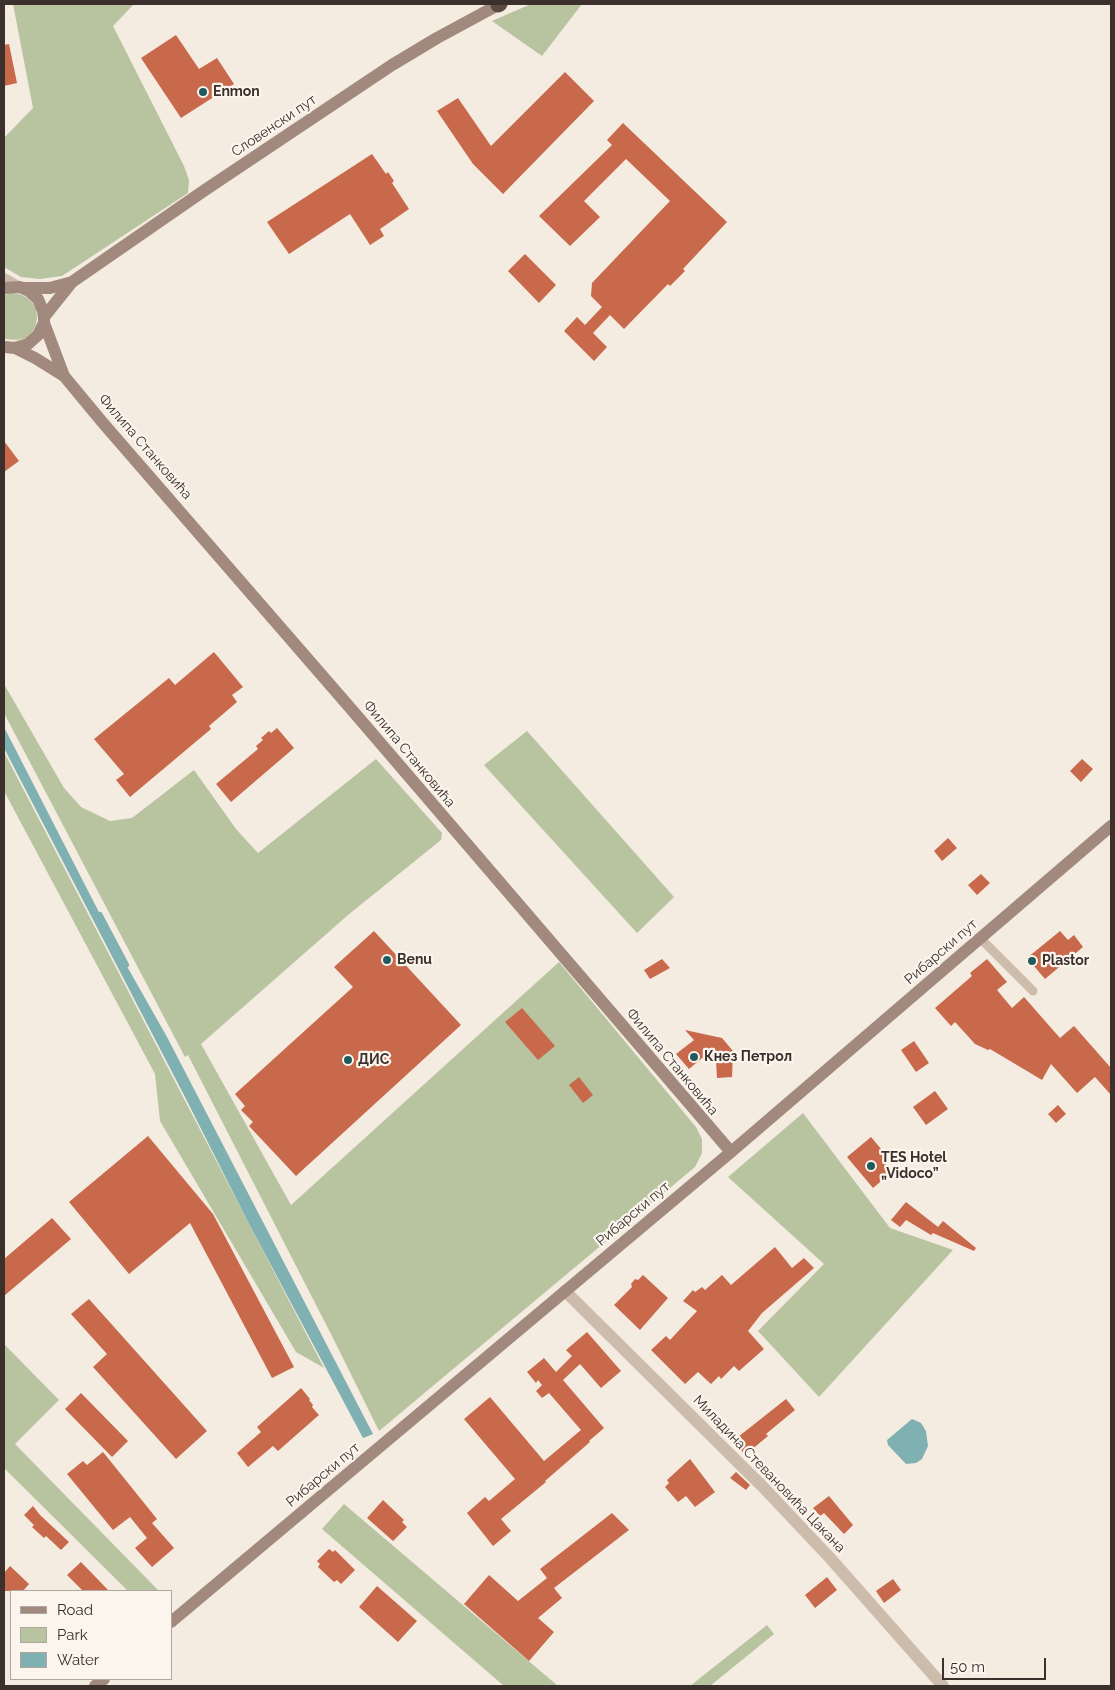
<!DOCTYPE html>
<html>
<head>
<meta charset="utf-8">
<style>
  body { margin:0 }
  #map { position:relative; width:1115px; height:1690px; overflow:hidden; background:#f4ebe1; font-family:Raleway,sans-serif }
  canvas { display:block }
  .frame { position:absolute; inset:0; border:5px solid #3b302b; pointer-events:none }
  .legend { position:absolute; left:10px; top:1590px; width:162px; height:90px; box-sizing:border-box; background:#fbf5ee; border:1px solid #aea6a0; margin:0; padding:6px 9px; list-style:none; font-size:15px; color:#3b302b }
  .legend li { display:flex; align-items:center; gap:10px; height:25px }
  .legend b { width:25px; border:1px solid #aea6a0 }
  .scale { position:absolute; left:942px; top:1658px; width:104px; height:22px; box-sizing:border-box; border:2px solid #3b302b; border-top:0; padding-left:6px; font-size:15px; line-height:18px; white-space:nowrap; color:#3b302b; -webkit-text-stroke:4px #fbf5ee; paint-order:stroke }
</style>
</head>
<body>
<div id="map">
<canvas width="1115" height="1690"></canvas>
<div class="frame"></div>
<ul class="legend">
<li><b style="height:6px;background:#a18a7d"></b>Road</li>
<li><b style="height:14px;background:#b8c4a0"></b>Park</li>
<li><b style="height:14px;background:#7fb0b2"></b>Water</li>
</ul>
<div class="scale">50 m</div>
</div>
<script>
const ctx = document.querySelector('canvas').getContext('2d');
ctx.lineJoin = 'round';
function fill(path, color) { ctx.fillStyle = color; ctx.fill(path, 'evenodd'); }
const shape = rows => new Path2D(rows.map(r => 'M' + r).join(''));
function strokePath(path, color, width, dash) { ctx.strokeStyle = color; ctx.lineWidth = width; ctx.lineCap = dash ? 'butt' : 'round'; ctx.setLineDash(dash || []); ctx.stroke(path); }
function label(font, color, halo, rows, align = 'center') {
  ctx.font = font + ' Raleway,sans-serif'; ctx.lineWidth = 4.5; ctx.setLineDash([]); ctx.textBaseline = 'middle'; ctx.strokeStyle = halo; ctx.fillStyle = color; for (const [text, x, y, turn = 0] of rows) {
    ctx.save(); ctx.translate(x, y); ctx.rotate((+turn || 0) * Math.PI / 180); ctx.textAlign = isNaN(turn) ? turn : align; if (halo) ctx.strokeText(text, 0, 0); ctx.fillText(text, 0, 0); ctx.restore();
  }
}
fill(shape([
  [13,4,134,4,113,26,184,166,189,180,188,193,62,276,40,279,21,277,4,267,4,138,33,108],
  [531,4,582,4,542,56,492,21],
  [11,293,19,294,26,297,32,302,36,309,37,317,36,325,32,332,26,338,18,340,4,339,4,295],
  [4,684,64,788,81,807,110,821,132,818,194,770,236,829,258,853,376,759,442,833,441,840,348,915,201,1044,291,1205,559,962,696,1127,702,1139,702,1153,695,1167,379,1431,334,1340,188,1055,185,1057,4,713],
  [527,731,674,897,637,933,484,765],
  [4,752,248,1222,324,1368,296,1352,160,1121,155,1074,4,791],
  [803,1113,890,1228,953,1250,819,1397,758,1331,824,1264,728,1177],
  [4,1344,59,1400,15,1444,159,1591,128,1591,4,1468],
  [344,1504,558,1686,504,1686,322,1529],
  [767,1625,774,1634,710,1686,690,1686]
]), '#b8c4a0');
fill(shape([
  [4,727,124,961,167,1037,373,1434,363,1438,248,1222,185,1097,4,748],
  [912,1419,921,1423,926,1431,928,1446,922,1459,916,1463,906,1464,888,1445,887,1440]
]), '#7fb0b2');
strokePath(shape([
  [100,914,127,965]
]), '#7fb0b2', 4.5);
fill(shape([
  [176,35,199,69,217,58,234,84,181,118,141,58],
  [9,44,17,83,4,86,4,45],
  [565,72,594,101,503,194,473,164,437,111,458,98,491,146],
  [623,123,727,222,683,269,685,271,670,286,668,284,624,329,610,315,593,333,607,347,594,361,564,331,577,317,585,325,602,307,591,296,592,283,670,201,626,159,584,201,600,217,570,246,539,216,612,145,607,140],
  [372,154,386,174,388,172,394,181,392,183,409,209,380,229,384,236,370,245,350,214,289,254,267,222],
  [525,254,556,285,539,303,508,271],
  [4,441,19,461,4,472],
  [214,652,243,687,232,695,237,702,209,726,211,729,130,797,116,780,124,774,94,739,169,678,175,685],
  [277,728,294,748,231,802,216,784,258,749,256,746,263,740,261,738,269,731,271,733],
  [1082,759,1093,769,1081,782,1070,771],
  [948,838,957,848,942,861,934,851],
  [981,874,990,883,977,895,968,885],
  [374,931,461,1025,296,1176,249,1126,253,1122,241,1110,245,1106,235,1094,353,987,334,967],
  [1060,931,1068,940,1074,935,1083,947,1045,979,1027,958],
  [662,959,670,968,650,979,644,970],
  [987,959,1007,982,997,990,1012,1008,1024,997,1060,1038,1074,1026,1111,1068,1111,1095,1095,1077,1077,1093,1051,1064,1042,1080,990,1049,988,1050,975,1044,955,1022,951,1026,935,1008,972,976,970,973],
  [522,1008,555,1046,538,1060,505,1022],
  [685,1030,722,1038,733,1051,732,1077,717,1078,716,1061,702,1058,689,1069,676,1054,694,1040],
  [914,1041,929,1063,916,1072,901,1050],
  [579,1077,593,1095,583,1103,569,1085],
  [935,1091,948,1109,926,1125,913,1107],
  [1058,1105,1066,1114,1056,1123,1048,1114],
  [148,1136,213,1214,294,1367,272,1378,190,1223,129,1274,69,1202],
  [871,1137,887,1156,882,1160,892,1172,873,1188,847,1157],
  [906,1202,938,1227,943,1221,976,1248,974,1251,933,1233,931,1235,906,1220,900,1227,891,1220],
  [52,1218,71,1239,4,1296,4,1259],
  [775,1247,792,1268,804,1258,814,1268,762,1313,748,1331,764,1349,739,1371,734,1366,721,1379,719,1376,711,1384,698,1372,685,1384,651,1350,666,1336,670,1340,697,1311,683,1301,693,1290,695,1292,702,1287,705,1290,722,1275,731,1285],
  [643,1275,668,1298,640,1330,614,1305,632,1287,631,1284,635,1279,638,1280],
  [89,1299,207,1431,176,1459,93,1367,107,1354,71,1314],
  [587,1332,621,1371,601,1388,580,1364,563,1380,604,1428,589,1441,590,1442,545,1481,546,1482,501,1519,511,1531,493,1546,467,1513,485,1497,489,1501,515,1479,464,1419,490,1397,544,1461,581,1430,549,1393,542,1398,536,1391,542,1385,538,1380,536,1383,527,1372,544,1358,556,1372,572,1356,566,1350],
  [301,1388,310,1399,309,1400,313,1405,312,1407,319,1415,278,1451,273,1446,248,1467,237,1453,261,1432,257,1427],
  [81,1393,128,1441,112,1457,65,1409],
  [786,1399,795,1410,766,1434,768,1436,745,1455,733,1441],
  [103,1452,157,1519,152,1523,174,1548,152,1567,135,1548,147,1538,130,1517,113,1530,67,1474,83,1461,87,1465],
  [690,1459,715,1492,695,1507,686,1496,678,1502,665,1487,669,1483,667,1480],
  [736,1472,750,1485,746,1490,730,1478],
  [829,1496,853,1525,844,1534,824,1513,820,1516,813,1508],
  [383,1500,404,1520,402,1522,407,1527,393,1541,367,1518],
  [33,1506,40,1515,69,1542,61,1550,46,1536,44,1538,32,1527,34,1525,24,1515],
  [612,1513,629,1530,554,1588,562,1598,538,1618,554,1632,529,1661,464,1604,489,1575,518,1601,547,1578,540,1569],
  [329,1549,333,1552,335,1550,355,1570,341,1584,337,1580,334,1582,318,1567,320,1564,317,1561],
  [81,1562,109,1591,83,1591,67,1575],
  [10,1566,29,1584,23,1591,4,1591,4,1573],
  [827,1577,837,1590,815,1608,805,1595],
  [893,1579,901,1590,884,1603,876,1591],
  [377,1586,417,1621,398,1642,359,1607]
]), '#c8694b');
strokePath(shape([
  [980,938,1033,991]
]), '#cdbbac', 9);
strokePath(shape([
  [4,279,16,286],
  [565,1291,764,1488,831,1559,943,1686]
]), '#cdbbac', 12);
strokePath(shape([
  [4,288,20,287,29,291,38,299,43,311,44,317,44,323,38,335,28,344,15,348,4,347],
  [23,288,50,288,72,282],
  [44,317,72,282,205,190,392,65,437,38,498,5],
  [44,323,64,376,103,423,352,710,731,1152],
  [15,348,35,358,64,376],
  [171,1622,731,1152,1111,826],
  [95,1686,104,1679]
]), '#a18a7d', 12);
strokePath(shape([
  [498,5,500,4]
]), '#5c4a42', 15);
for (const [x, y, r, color] of [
  [203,92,5,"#1f5a5e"],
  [387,960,5,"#1f5a5e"],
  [1032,961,5,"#1f5a5e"],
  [694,1057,5,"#1f5a5e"],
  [348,1060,5,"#1f5a5e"],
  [871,1166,5,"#1f5a5e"]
]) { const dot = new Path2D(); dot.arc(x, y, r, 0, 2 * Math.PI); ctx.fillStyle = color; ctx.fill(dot); strokePath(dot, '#fbf5ee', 2); }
label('bold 14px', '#3b302b', '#fbf5ee', [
  ["Enmon",213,92],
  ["Benu",397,960],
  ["Plastor",1042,961],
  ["Кнез Петрол",704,1057],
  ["ДИС",358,1060],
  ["TES Hotel",881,1158],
  ["„Vidoco”",881,1174]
], 'left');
label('14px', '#3b302b', '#fbf5ee', [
  ["Словенски пут",274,126,-34],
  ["Филипа Станковића",145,447,49],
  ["Филипа Станковића",409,754,50],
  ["Рибарски пут",941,952,-41],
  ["Филипа Станковића",672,1062,50],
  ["Рибарски пут",633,1214,-40],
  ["Миладина Стевановића Цакана",769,1474,46],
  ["Рибарски пут",323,1475,-40]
]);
</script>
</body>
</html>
